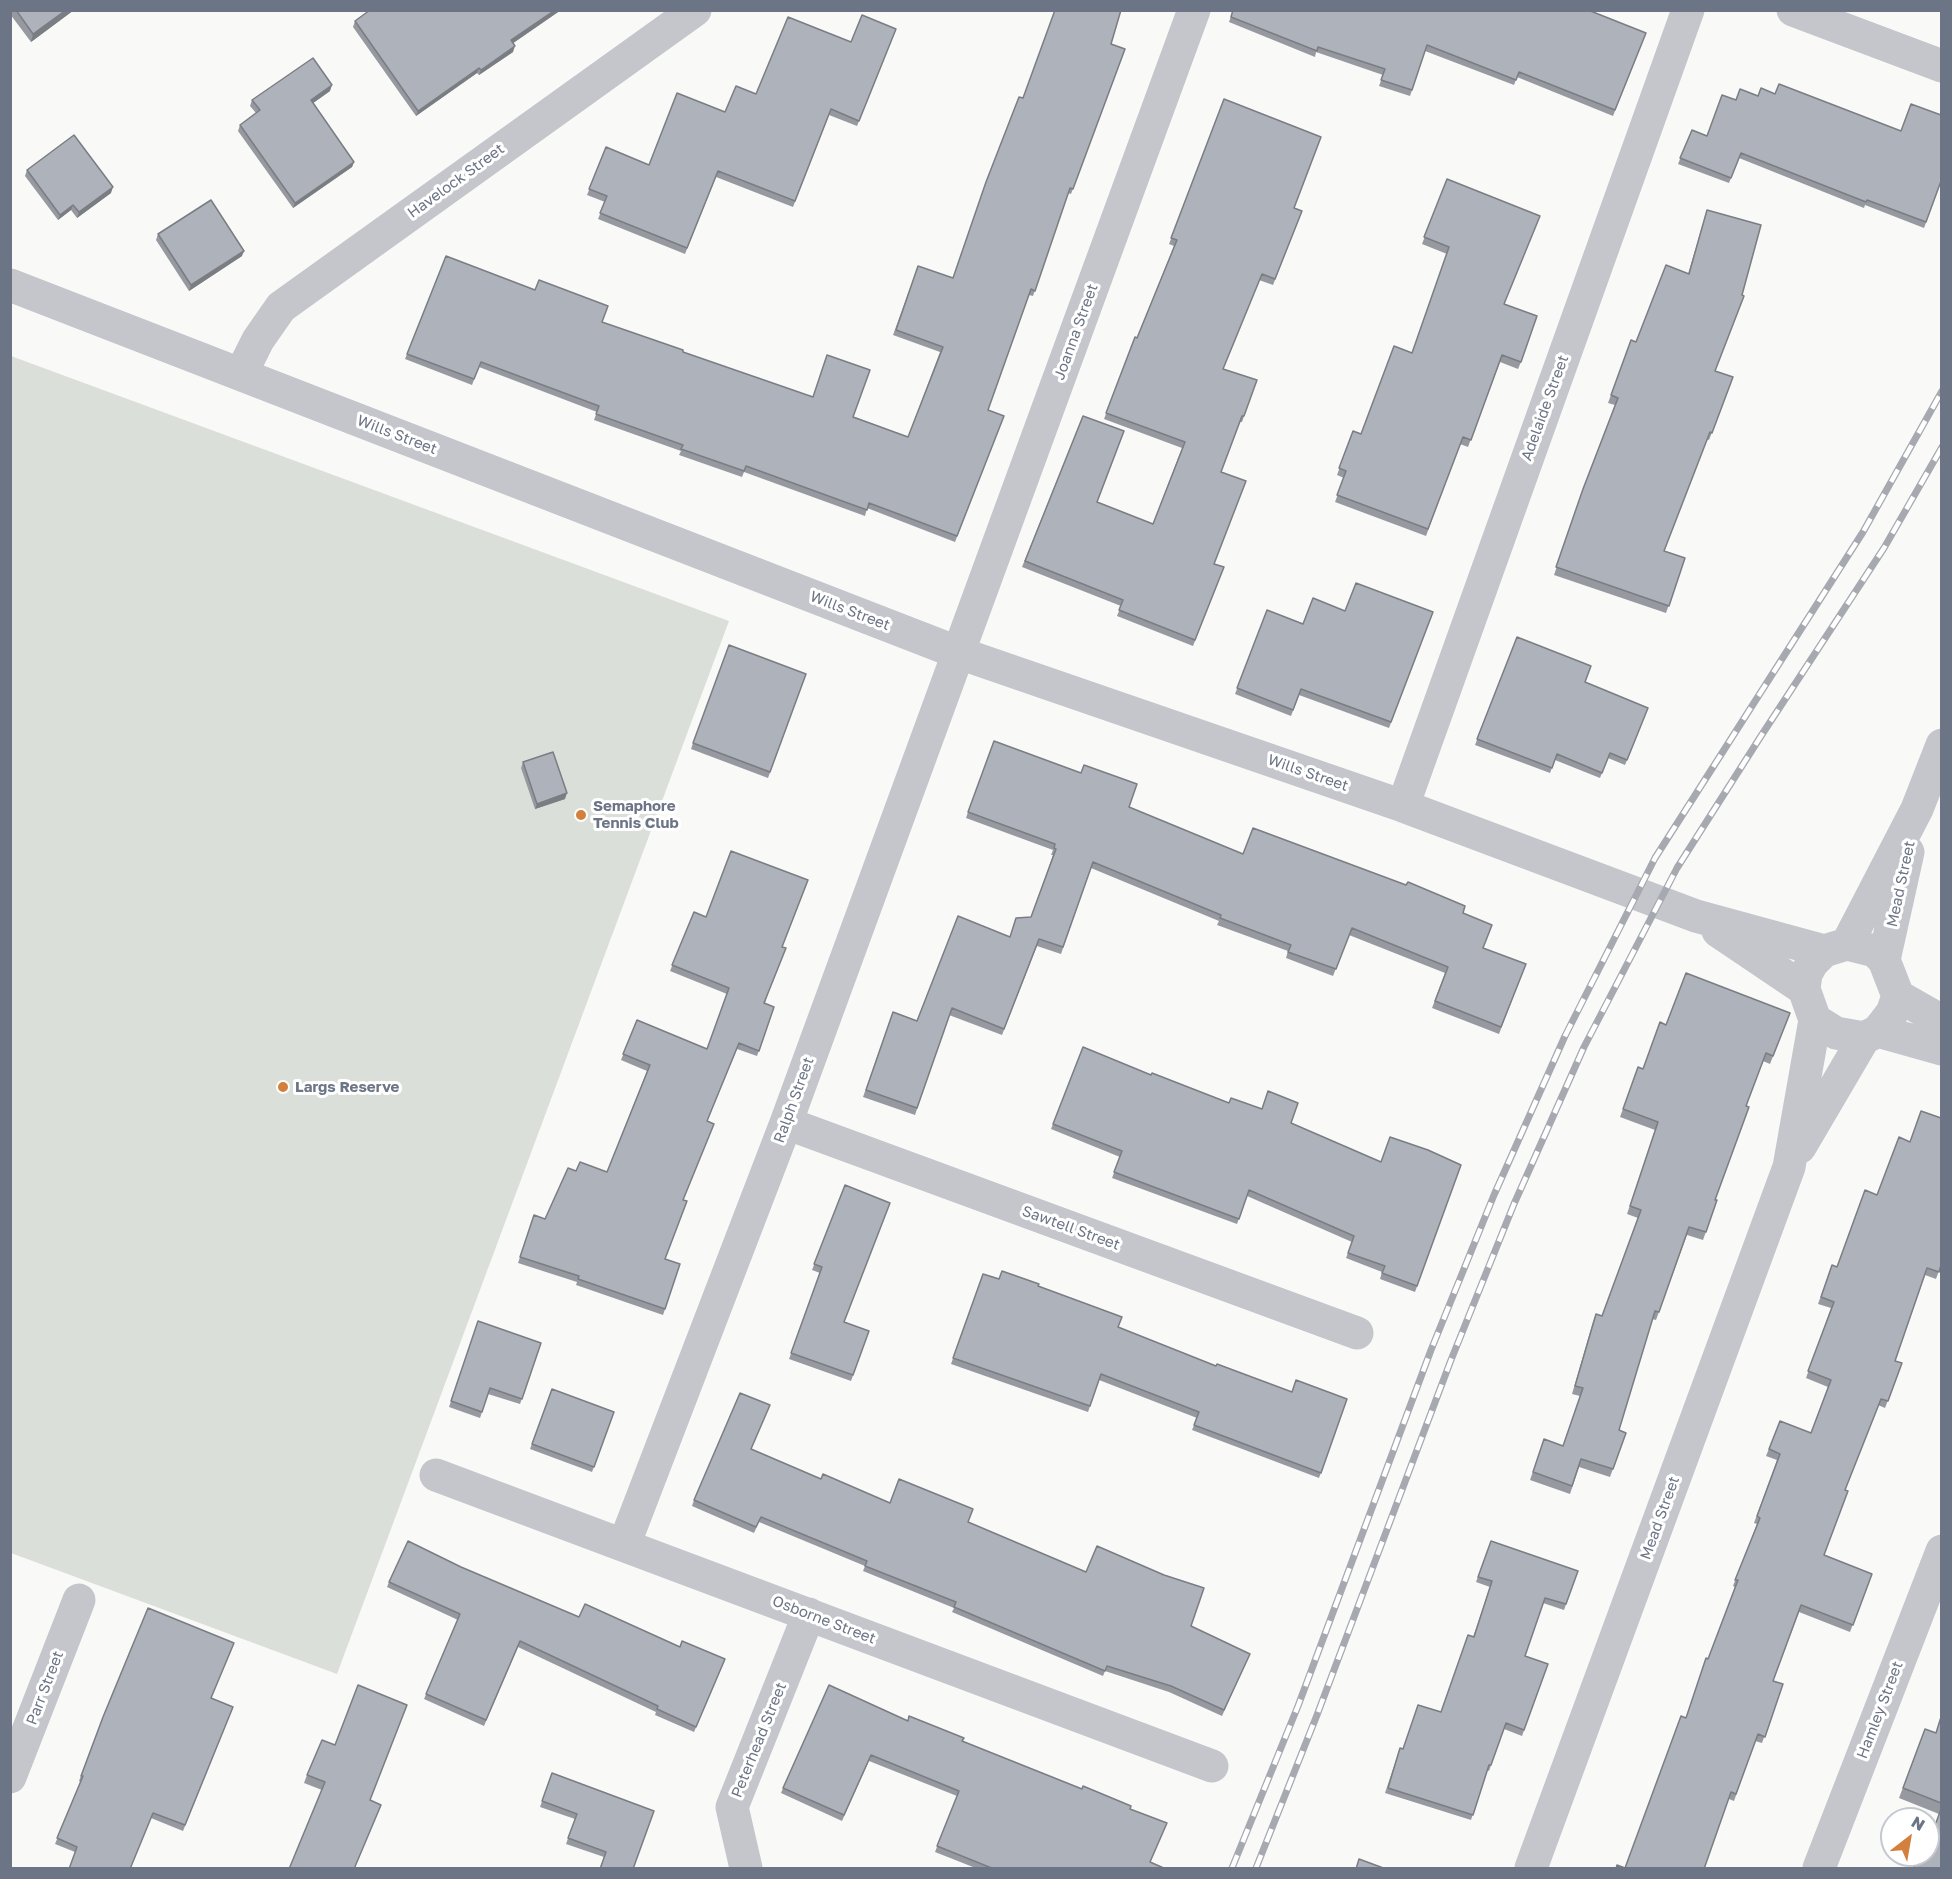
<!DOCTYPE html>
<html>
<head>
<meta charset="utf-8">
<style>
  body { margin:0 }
  #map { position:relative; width:1952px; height:1879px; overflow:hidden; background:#f9f9f8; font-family:"Golos Text",sans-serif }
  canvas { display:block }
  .frame { position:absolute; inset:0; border:12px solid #6c7586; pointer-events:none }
  .north { position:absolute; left:1880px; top:1807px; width:60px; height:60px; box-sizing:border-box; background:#fff; border:2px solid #c4c8cf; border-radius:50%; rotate:31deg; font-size:16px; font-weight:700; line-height:24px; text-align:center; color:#6c7586 }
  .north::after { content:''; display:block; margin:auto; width:21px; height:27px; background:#d3803e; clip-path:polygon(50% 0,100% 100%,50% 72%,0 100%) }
</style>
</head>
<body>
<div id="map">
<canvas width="1952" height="1879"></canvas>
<div class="frame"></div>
<div class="north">N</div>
</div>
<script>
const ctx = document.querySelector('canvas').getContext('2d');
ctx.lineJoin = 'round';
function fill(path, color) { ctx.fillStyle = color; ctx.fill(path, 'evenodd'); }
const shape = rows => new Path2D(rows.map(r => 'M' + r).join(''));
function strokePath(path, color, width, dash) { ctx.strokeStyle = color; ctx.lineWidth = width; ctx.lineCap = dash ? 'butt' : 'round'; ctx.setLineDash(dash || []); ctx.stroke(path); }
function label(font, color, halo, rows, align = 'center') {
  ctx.font = font + ' "Golos Text",sans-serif'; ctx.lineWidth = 6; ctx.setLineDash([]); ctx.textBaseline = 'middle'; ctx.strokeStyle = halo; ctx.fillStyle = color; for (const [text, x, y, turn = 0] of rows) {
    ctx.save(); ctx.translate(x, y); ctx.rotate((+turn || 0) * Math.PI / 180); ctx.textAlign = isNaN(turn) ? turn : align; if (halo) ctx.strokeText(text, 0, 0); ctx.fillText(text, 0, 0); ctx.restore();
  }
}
fill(shape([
  [11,356,729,621,337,1674,11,1553]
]), '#dae0d9');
strokePath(shape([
  [1793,10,1942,66],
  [10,285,959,653,1403,806,1696,916,1824,951],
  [241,374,258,340,281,307,695,10],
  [1403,806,1688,10],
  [1718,931,1804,989],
  [1847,944,1875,951,1884,960,1898,996,1892,1013,1878,1031,1864,1038,1836,1033,1815,1020,1804,989,1806,974,1812,963,1824,951,1847,944],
  [1847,944,1917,809,1942,745],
  [1884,960,1908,852],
  [1898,996,1942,1021],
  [1878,1031,1942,1049],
  [786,1123,1357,1333],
  [1800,1147,1864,1038],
  [436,1475,1212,1766],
  [624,1545,786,1123,1194,10],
  [10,1777,79,1600],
  [746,1868,732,1807,809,1614],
  [1531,1868,1789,1167,1815,1020],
  [1819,1868,1942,1551]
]), '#c4c6cb', 33);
const rail = shape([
  [1232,1868,1298,1706,1431,1350,1494,1195,1565,1036,1655,858,1863,532,1942,391],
  [1256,1868,1317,1715,1451,1360,1514,1204,1584,1047,1677,868,1761,736,1884,548,1942,447]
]);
strokePath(rail, '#a6a9b0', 7);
strokePath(rail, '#fff', 4.5, [14]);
fill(shape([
  [10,10,74,10,31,42,10,14],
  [370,10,561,10,513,43,513,52,479,75,477,73,416,116,353,27,355,21],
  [1233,10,1646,33,1613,116,1517,77,1514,85,1425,51,1410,96,1379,86,1383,75,1316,52,1315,57,1229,22],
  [896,29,857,126,829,115,793,207,716,177,685,254,598,219,605,202,587,195,606,147,649,165,725,112,756,94,851,42],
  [1111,44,1125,49,1071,194,1068,193,1033,296,1029,295,988,410,1004,416,955,542,867,508,865,516,744,472,742,477,679,455,681,451,594,420,597,412,479,367,472,385,405,359,446,256,602,322,908,437,940,352,893,335,918,266,953,278,1023,98],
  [330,91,313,103,354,162,352,167,293,208,238,131,240,125,256,113,250,106,252,100],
  [1224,99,1294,208,1302,211,1273,285,1259,280,1223,369,1257,380,1242,422,1240,422,1221,472,1214,564,1224,567,1193,646,1117,616,1121,606,1022,567,1083,416,1097,502,1153,524,1182,448,1104,419,1135,337,1137,338,1174,246,1169,244],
  [1736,100,1941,182,1924,228,1865,205,1864,208,1739,158,1729,183,1678,164,1692,130,1707,136],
  [27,170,111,193,77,218,71,210,58,220,25,176],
  [1447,179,1504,304,1521,362,1518,369,1500,362,1468,447,1460,444,1426,536,1335,502,1344,478,1337,475,1353,431,1361,434,1412,353,1447,254,1422,244],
  [1707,210,1716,371,1733,377,1709,440,1707,439,1664,551,1685,558,1666,613,1554,575,1583,489,1615,405,1608,403,1631,340,1636,342,1688,274],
  [158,234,242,256,189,291,156,240],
  [1267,610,1303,624,1345,611,1433,612,1389,728,1299,695,1291,716,1235,694],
  [1517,637,1585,682,1648,708,1625,765,1608,758,1600,778,1555,760,1550,773,1475,745],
  [806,674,768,778,691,749,693,743],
  [523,762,565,799,535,809,521,768],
  [1129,807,1243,854,1463,913,1483,948,1526,964,1499,1034,1432,1008,1445,973,1349,935,1333,976,1286,958,1288,951,1217,925,1219,921,1091,868,1061,954,1037,946,1002,1035,949,1015,915,1115,863,1097,893,1012,917,1021,1031,917,1053,855,1051,855,1053,850,966,818,968,812],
  [694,912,782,947,765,1003,774,1007,757,1056,737,1049,707,1121,665,1259,680,1264,663,1315,576,1285,577,1282,518,1263,534,1215,545,1219,576,1171,607,1172,647,1071,621,1060,637,1020,707,1049,727,994,670,971],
  [1790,1013,1770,1064,1763,1061,1746,1106,1715,1200,1717,1200,1703,1240,1687,1235,1656,1320,1652,1319,1619,1430,1626,1433,1610,1477,1579,1467,1570,1494,1530,1480,1544,1439,1563,1446,1580,1396,1572,1394,1593,1322,1596,1314,1602,1316,1638,1218,1627,1214,1655,1130,1620,1117,1638,1067,1643,1069,1666,1025],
  [1083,1047,1151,1075,1229,1103,1291,1123,1381,1162,1461,1165,1415,1292,1380,1279,1382,1272,1346,1258,1352,1242,1247,1196,1237,1224,1112,1178,1120,1157,1051,1129],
  [845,1185,844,1322,869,1331,851,1381,789,1359,820,1273,812,1270],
  [1832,1265,1837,1267,1941,1265,1936,1279,1925,1275,1895,1361,1902,1363,1885,1408,1878,1405,1845,1490,1824,1555,1872,1574,1850,1632,1799,1612,1773,1681,1783,1684,1762,1743,1755,1741,1734,1801,1729,1799,1625,1868,1686,1718,1735,1587,1733,1586,1757,1524,1754,1523,1777,1460,1766,1456,1780,1421,1811,1433,1828,1387,1806,1378,1831,1308,1818,1304],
  [983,1274,999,1279,1038,1286,1118,1327,1216,1366,1292,1392,1347,1399,1319,1478,1192,1430,1197,1418,1099,1380,1088,1412,951,1364],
  [478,1321,541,1343,520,1404,488,1394,480,1418,449,1407],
  [552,1389,614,1412,592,1472,530,1449],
  [752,1449,821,1479,890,1503,968,1522,1250,1654,1222,1716,1169,1692,1105,1671,1103,1676,952,1612,954,1608,863,1571,865,1566,759,1522,754,1533,692,1506,694,1500],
  [1491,1541,1578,1571,1564,1610,1543,1603,1525,1656,1548,1664,1522,1736,1504,1729,1489,1771,1487,1770,1471,1820,1385,1793,1400,1748,1403,1749,1441,1712,1473,1637,1490,1587,1476,1582],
  [461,1567,579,1617,680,1647,725,1659,694,1732,655,1715,656,1712,518,1647,484,1726,424,1699,458,1620,387,1587,389,1582],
  [211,1698,233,1707,183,1831,151,1818,75,1852,55,1844,81,1782,79,1781,103,1717],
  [407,1705,322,1790,304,1783,307,1775,335,1745],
  [1941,1717,1941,1869,1923,1860,1939,1814,1899,1798,1925,1729,1936,1733],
  [908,1721,962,1741,1130,1809,1151,1862,1166,1869,978,1869,935,1852,957,1796,869,1761,842,1821,781,1793,783,1788],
  [552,1773,654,1811,604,1857,566,1844,575,1819,540,1807]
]), '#9699a0');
fill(shape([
  [66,10,74,10,31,42,33,34],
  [555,10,561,10,509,46,511,40],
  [515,46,513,52,479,75,481,70],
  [479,68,477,73,416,116,418,111],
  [332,85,330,91,309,106,311,100],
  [354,162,352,167,293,208,295,203],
  [113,187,111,193,77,218,79,212],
  [73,205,71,210,58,220,60,215],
  [244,251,242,256,189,291,191,285],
  [567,793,565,799,535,809,537,804]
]), '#7a7d82');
const building = shape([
  [16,10,66,10,33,34,16,10],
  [370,10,555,10,511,40,515,46,481,70,479,68,418,111,355,21,370,10],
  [1055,10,1121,10,1111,44,1125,49,1073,189,1070,188,1035,291,1031,289,988,410,1004,416,957,536,869,503,867,510,746,466,744,471,681,449,683,445,596,414,599,406,481,362,474,379,407,354,446,256,535,290,539,280,608,306,602,322,683,350,683,352,813,397,827,355,870,370,853,417,908,437,943,347,896,330,918,266,953,278,986,182,1019,97,1023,98,1055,10],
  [1233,10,1588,10,1646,33,1615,110,1519,72,1516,80,1427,45,1412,90,1381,80,1385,69,1318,47,1317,51,1231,17,1233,10],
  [862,15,896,29,859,121,831,109,795,201,718,171,687,248,600,213,607,196,589,189,606,147,649,165,677,93,725,112,736,86,756,94,788,17,851,42,862,15],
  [313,58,332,85,311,100,354,162,295,203,240,125,260,110,252,100,313,58],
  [1779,84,1901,131,1911,104,1941,115,1941,181,1926,222,1867,200,1866,202,1741,153,1731,178,1680,158,1692,130,1707,136,1722,95,1736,100,1740,89,1758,96,1761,88,1775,94,1779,84],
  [1224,99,1321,137,1294,208,1302,211,1275,279,1262,274,1223,369,1257,380,1244,416,1242,416,1221,472,1246,481,1214,564,1224,567,1195,640,1119,610,1123,600,1025,561,1083,416,1124,431,1097,502,1153,524,1185,442,1106,413,1135,337,1137,338,1177,240,1171,238,1224,99],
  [74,135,113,187,79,212,73,205,60,215,27,170,74,135],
  [1447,179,1540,216,1504,304,1537,316,1521,362,1502,355,1471,440,1463,437,1428,529,1337,495,1346,471,1339,468,1353,431,1361,434,1394,346,1412,353,1449,247,1424,237,1447,179],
  [211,200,244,251,191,285,158,234,211,200],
  [1707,210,1761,225,1742,295,1744,296,1715,371,1733,377,1712,433,1710,432,1664,551,1685,558,1669,606,1556,567,1583,489,1618,398,1611,395,1631,340,1636,342,1666,265,1689,274,1707,210],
  [1356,583,1433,612,1391,722,1301,689,1293,710,1237,688,1267,610,1303,624,1313,598,1345,611,1356,583],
  [1517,637,1591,666,1585,682,1648,708,1627,760,1610,753,1602,773,1557,754,1552,768,1477,739,1517,637],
  [729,645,806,674,770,772,693,743,729,645],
  [994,741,1081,773,1084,765,1137,784,1129,807,1243,854,1253,828,1406,885,1408,882,1465,906,1463,913,1492,925,1483,948,1526,964,1501,1027,1435,1001,1448,967,1352,928,1336,969,1288,952,1291,945,1220,918,1221,915,1093,862,1063,947,1039,939,1004,1029,952,1008,917,1108,866,1090,893,1012,917,1021,958,916,1010,937,1016,918,1031,917,1056,849,1054,848,1055,844,968,812,994,741],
  [553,752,567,793,537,804,523,762,553,752],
  [731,851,808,880,782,947,786,948,764,1003,774,1007,759,1051,739,1043,707,1121,714,1124,683,1200,687,1201,665,1259,680,1264,665,1309,578,1279,579,1276,520,1257,534,1215,545,1219,568,1168,576,1171,580,1162,607,1172,650,1065,623,1054,637,1020,707,1049,729,988,672,965,694,912,706,917,731,851],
  [1686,973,1790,1013,1773,1056,1766,1053,1746,1106,1749,1107,1715,1200,1717,1200,1706,1232,1689,1227,1659,1312,1655,1311,1619,1430,1626,1433,1613,1469,1581,1459,1572,1486,1533,1472,1544,1439,1563,1446,1583,1388,1575,1386,1596,1314,1602,1316,1641,1210,1630,1206,1658,1122,1623,1109,1638,1067,1643,1069,1660,1022,1666,1025,1686,973],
  [1083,1047,1151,1075,1152,1073,1229,1103,1231,1098,1262,1109,1268,1091,1298,1103,1291,1123,1381,1162,1390,1137,1428,1150,1461,1165,1417,1286,1382,1273,1385,1266,1348,1253,1354,1236,1249,1190,1239,1219,1114,1172,1122,1151,1053,1124,1083,1047],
  [1921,1111,1941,1118,1941,1265,1939,1272,1927,1268,1895,1361,1902,1363,1888,1401,1881,1399,1845,1490,1848,1491,1824,1555,1872,1574,1853,1625,1801,1605,1773,1681,1783,1684,1765,1737,1758,1734,1736,1794,1731,1792,1704,1869,1616,1869,1617,1865,1625,1868,1681,1716,1686,1718,1706,1658,1708,1659,1738,1580,1735,1580,1760,1518,1757,1516,1780,1454,1769,1449,1780,1421,1811,1433,1831,1380,1808,1371,1834,1302,1821,1297,1832,1265,1837,1267,1865,1190,1877,1195,1899,1137,1910,1142,1921,1111],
  [845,1185,890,1203,844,1322,869,1331,853,1375,791,1353,822,1267,814,1264,845,1185],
  [1002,1271,1039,1284,1038,1286,1122,1317,1118,1327,1216,1366,1217,1364,1292,1392,1296,1380,1347,1399,1321,1473,1194,1425,1199,1412,1101,1374,1090,1406,953,1358,983,1274,999,1279,1002,1271],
  [478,1321,541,1343,522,1399,490,1388,482,1412,451,1401,478,1321],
  [552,1389,614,1412,594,1467,532,1444,552,1389],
  [740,1393,770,1405,751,1449,821,1479,823,1474,890,1503,899,1479,973,1509,968,1522,1086,1572,1097,1546,1164,1575,1204,1588,1191,1626,1250,1654,1224,1710,1171,1686,1107,1666,1105,1671,954,1607,956,1602,865,1566,867,1561,761,1517,756,1527,694,1500,740,1393],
  [408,1541,461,1567,579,1617,585,1604,680,1647,682,1641,725,1659,696,1727,657,1709,658,1706,520,1641,486,1720,426,1694,460,1614,389,1582,408,1541],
  [1491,1541,1578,1571,1566,1604,1545,1598,1525,1656,1548,1664,1524,1730,1506,1723,1491,1765,1489,1765,1473,1815,1388,1788,1400,1748,1403,1749,1418,1705,1441,1712,1468,1635,1474,1637,1492,1581,1478,1577,1491,1541],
  [148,1608,234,1643,211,1698,233,1707,185,1825,153,1813,130,1869,69,1869,77,1847,57,1838,83,1776,81,1776,103,1717,148,1608],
  [358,1685,407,1705,370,1800,381,1805,354,1869,289,1869,325,1782,307,1775,322,1740,335,1745,358,1685],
  [829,1685,908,1721,909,1716,964,1738,962,1741,1082,1789,1083,1786,1131,1806,1130,1809,1167,1823,1150,1862,1166,1869,994,1869,937,1846,959,1791,871,1755,844,1815,783,1788,829,1685],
  [1941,1717,1941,1803,1903,1788,1925,1729,1936,1733,1941,1717],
  [552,1773,654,1811,633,1869,600,1869,606,1852,568,1838,577,1814,542,1801,552,1773],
  [1941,1809,1941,1869,1913,1869,1917,1857,1923,1860,1924,1855,1928,1855,1928,1845,1941,1809],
  [1359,1859,1386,1869,1356,1869,1359,1859]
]);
fill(building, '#aeb2ba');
strokePath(building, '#7a7d82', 1.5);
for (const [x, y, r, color] of [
  [581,815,6,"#d3803e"],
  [283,1087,6,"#d3803e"]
]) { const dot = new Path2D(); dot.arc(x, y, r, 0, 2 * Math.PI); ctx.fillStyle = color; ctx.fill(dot); strokePath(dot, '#fff', 2); }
label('15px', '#6c7586', '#fff', [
  ["Havelock Street",456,181,-36],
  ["Joanna Street",1076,332,-70],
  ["Adelaide Street",1545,408,-70],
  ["Wills Street",397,435,21],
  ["Wills Street",850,611,21],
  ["Wills Street",1308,773,19],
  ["Mead Street",1901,884,-78],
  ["Ralph Street",794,1100,-70],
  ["Sawtell Street",1071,1228,20],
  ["Mead Street",1660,1518,-70],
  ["Osborne Street",824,1620,21],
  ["Parr Street",45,1688,-69],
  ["Hamley Street",1880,1710,-69],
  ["Peterhead Street",759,1740,-68]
]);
label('bold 15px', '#6c7586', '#fff', [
  ["Semaphore",593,806],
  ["Tennis Club",593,823],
  ["Largs Reserve",295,1087]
], 'left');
</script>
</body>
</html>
